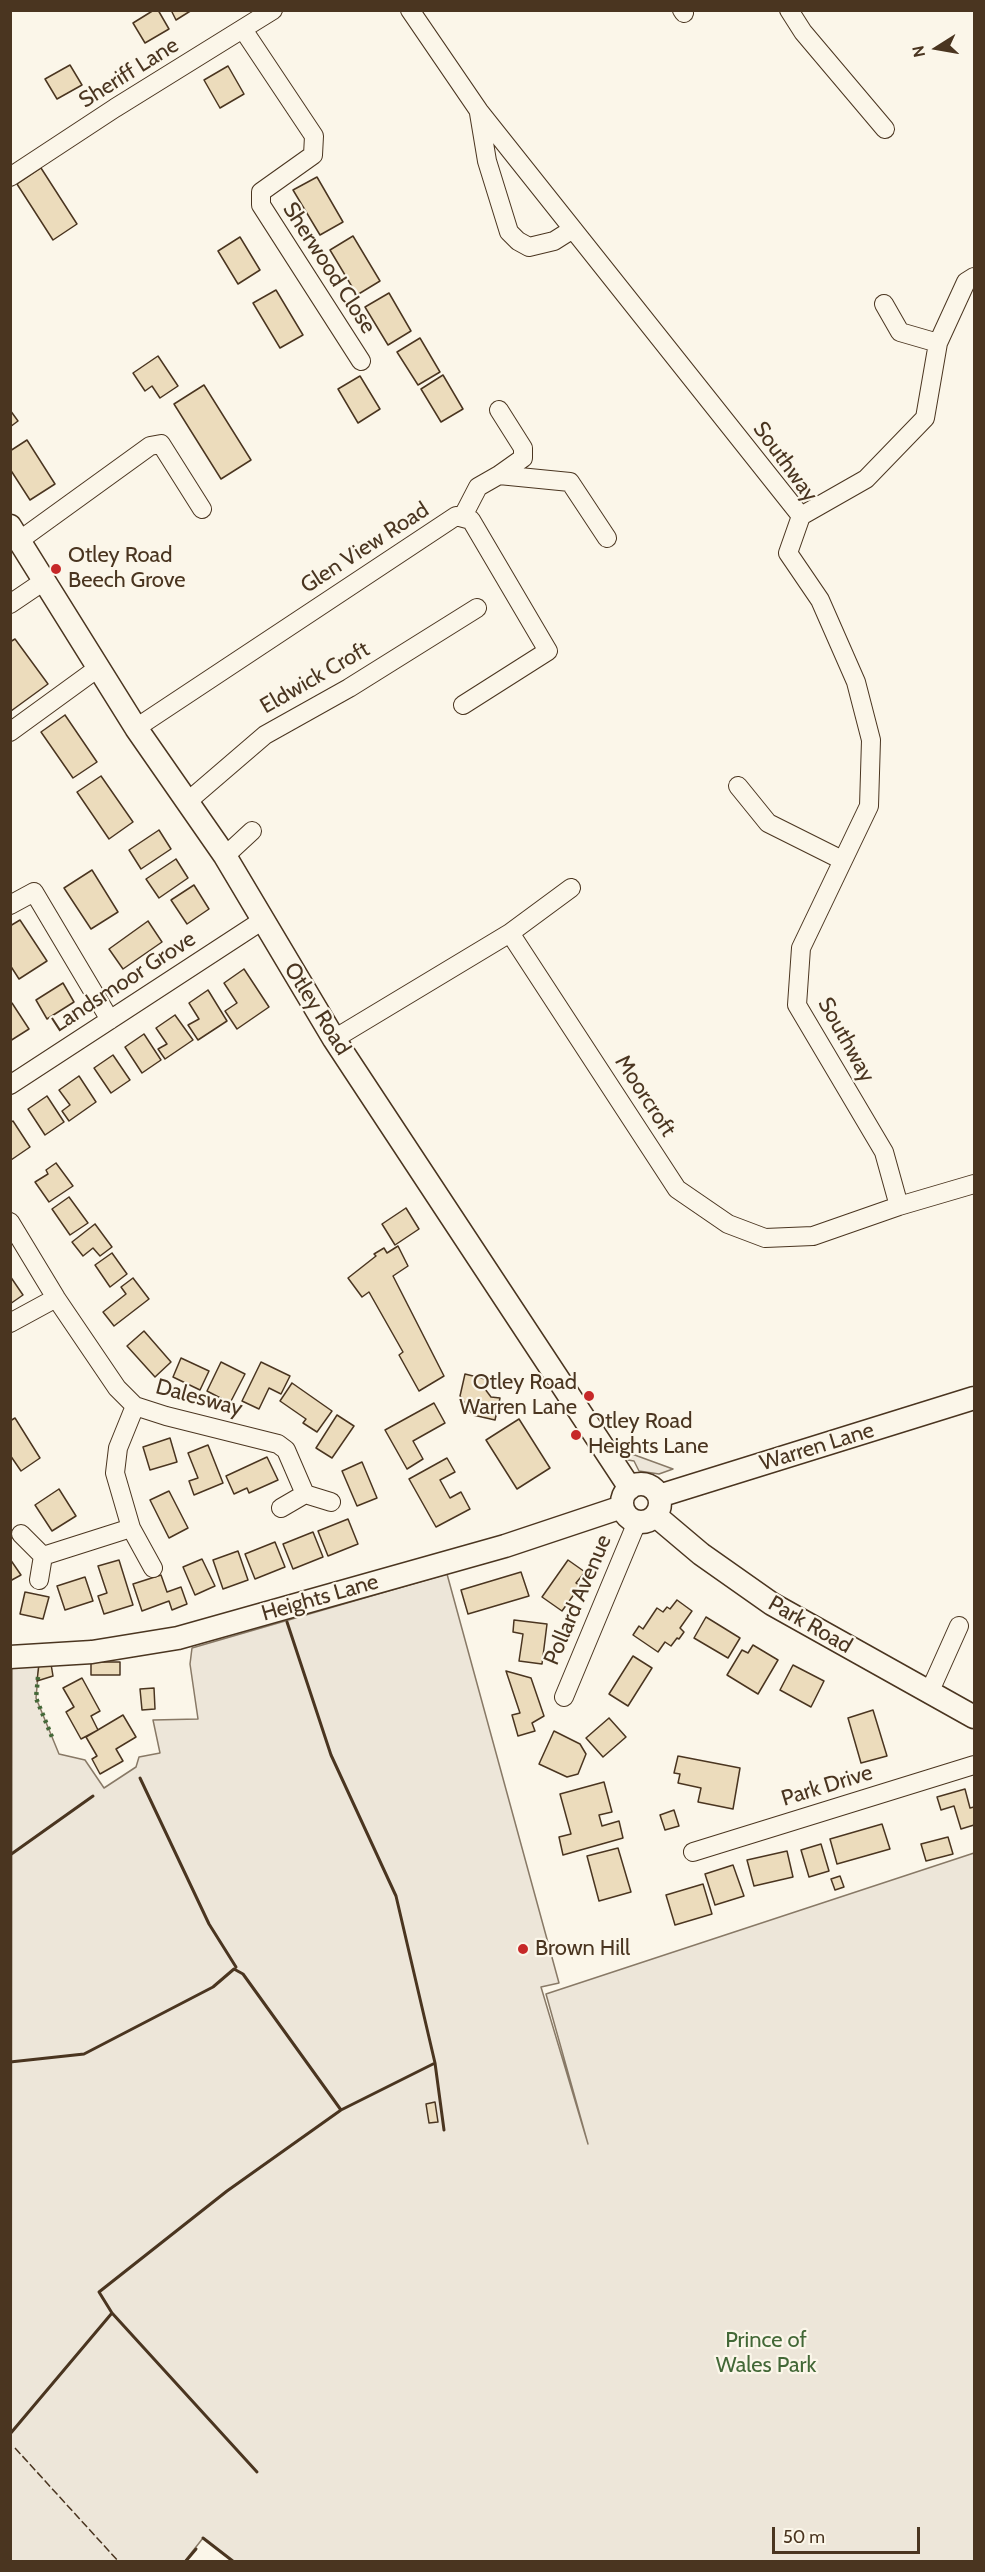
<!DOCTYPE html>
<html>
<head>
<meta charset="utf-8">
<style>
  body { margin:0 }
  #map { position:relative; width:985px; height:2572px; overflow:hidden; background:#fbf6e9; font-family:Cabin,sans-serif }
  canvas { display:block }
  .frame { position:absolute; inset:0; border:12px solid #4a3520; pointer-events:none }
  .north { position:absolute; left:907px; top:18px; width:60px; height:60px; -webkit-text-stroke:4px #fbf6e9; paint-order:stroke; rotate:259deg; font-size:16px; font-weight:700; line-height:24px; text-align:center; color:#4a3520 }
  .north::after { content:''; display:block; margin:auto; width:21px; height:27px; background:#4a3520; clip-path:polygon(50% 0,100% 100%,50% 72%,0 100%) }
  .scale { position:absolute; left:772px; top:2527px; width:148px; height:27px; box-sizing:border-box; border:3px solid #4a3520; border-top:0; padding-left:8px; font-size:18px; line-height:21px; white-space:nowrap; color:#4a3520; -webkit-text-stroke:4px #fbf6e9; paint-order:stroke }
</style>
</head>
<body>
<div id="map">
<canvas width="985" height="2572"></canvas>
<div class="frame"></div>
<div class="north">N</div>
<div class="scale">50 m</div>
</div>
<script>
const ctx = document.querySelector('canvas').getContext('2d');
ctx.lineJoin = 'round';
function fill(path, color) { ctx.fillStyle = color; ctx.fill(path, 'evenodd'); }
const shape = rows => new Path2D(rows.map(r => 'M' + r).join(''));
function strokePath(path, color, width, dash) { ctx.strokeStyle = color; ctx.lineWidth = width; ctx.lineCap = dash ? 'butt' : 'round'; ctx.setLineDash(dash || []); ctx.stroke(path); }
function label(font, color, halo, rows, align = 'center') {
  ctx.font = font + ' Cabin,sans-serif'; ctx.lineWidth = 4.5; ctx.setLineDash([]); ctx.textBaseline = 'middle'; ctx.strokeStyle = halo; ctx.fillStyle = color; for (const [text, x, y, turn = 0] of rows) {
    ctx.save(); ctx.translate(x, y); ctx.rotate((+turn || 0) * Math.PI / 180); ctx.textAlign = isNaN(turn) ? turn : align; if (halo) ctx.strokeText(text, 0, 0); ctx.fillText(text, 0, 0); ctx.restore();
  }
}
const green = shape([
  [632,1454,673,1469,659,1474,639,1471,634,1461,628,1460,632,1454],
  [447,1574,559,1983,541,1987,588,2144,546,1994,974,1853,974,2561,234,2562,203,2538,185,2561,11,2561,12,1665,39,1664,36,1698,59,1754,85,1760,104,1788,136,1767,139,1757,160,1753,153,1720,198,1719,190,1664,192,1648,447,1574]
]);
fill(green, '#ede6d9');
strokePath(green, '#887966', 1.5);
const building = shape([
  [154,10,158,10,169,29,145,43,133,23,154,10],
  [171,10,192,10,176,20,171,10],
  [70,65,82,85,57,99,45,79,70,65],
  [228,66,244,94,220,108,204,80,228,66],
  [41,168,77,224,53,240,17,184,41,168],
  [317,177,343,222,320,235,293,190,317,177],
  [353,236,380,281,357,295,330,250,353,236],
  [240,237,260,270,238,284,218,251,240,237],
  [276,290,303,335,280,348,253,303,276,290],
  [389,293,411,331,388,345,365,307,389,293],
  [420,338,440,372,418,385,397,352,420,338],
  [158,356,178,386,160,398,152,386,145,391,133,373,158,356],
  [443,375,463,409,441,422,421,389,443,375],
  [360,376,380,409,358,423,338,389,360,376],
  [204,385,251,460,221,479,174,404,204,385],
  [10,410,18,421,10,427,10,410],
  [27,440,55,484,30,500,10,469,10,451,27,440],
  [15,639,48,684,11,711,10,642,15,639],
  [65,715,97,762,73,778,41,732,65,715],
  [101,776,133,822,109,839,77,792,101,776],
  [159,830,171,849,141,869,129,850,159,830],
  [176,859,188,878,159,898,146,879,176,859],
  [92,870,118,912,91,929,64,888,92,870],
  [194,885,209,909,187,924,171,900,194,885],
  [20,920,47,961,19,979,10,965,10,926,20,920],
  [148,921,162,942,123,969,109,949,148,921],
  [244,969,269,1007,237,1029,225,1011,237,1003,224,983,244,969],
  [63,983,74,1002,47,1019,36,1000,63,983],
  [208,990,227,1021,198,1040,188,1025,199,1019,189,1003,208,990],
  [12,1003,29,1029,10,1041,10,1004,12,1003],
  [175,1015,193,1040,165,1059,158,1049,167,1044,156,1028,175,1015],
  [144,1034,161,1060,142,1073,125,1047,144,1034],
  [113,1055,130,1080,111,1093,94,1068,113,1055],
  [79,1076,96,1102,69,1121,62,1111,70,1105,59,1090,79,1076],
  [47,1096,64,1122,45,1135,28,1109,47,1096],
  [13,1121,30,1147,11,1160,10,1123,13,1121],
  [56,1163,73,1186,49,1202,35,1182,48,1174,46,1170,56,1163],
  [69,1197,88,1223,70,1235,52,1209,69,1197],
  [406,1208,419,1229,395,1245,382,1224,406,1208],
  [95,1224,112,1247,100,1256,93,1248,83,1256,72,1242,95,1224],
  [398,1246,408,1266,393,1276,444,1376,419,1391,399,1355,403,1352,369,1292,362,1297,348,1278,376,1256,374,1254,384,1248,387,1253,398,1246],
  [112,1253,127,1274,110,1287,95,1265,112,1253],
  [10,1276,23,1295,10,1304,10,1276],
  [133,1278,149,1299,114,1326,103,1312,126,1294,121,1287,133,1278],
  [144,1331,171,1362,155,1377,127,1346,144,1331],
  [181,1358,209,1371,200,1390,173,1377,181,1358],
  [221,1362,245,1374,230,1403,207,1391,221,1362],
  [261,1362,290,1376,281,1394,269,1388,259,1409,242,1401,261,1362],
  [465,1374,489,1380,485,1389,491,1397,500,1398,495,1420,473,1415,460,1396,465,1374],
  [292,1383,332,1411,317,1432,303,1423,306,1419,280,1401,292,1383],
  [434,1403,445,1423,413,1441,423,1459,407,1469,385,1430,434,1403],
  [337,1415,354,1426,332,1458,316,1448,337,1415],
  [15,1418,40,1458,21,1471,10,1455,10,1421,15,1418],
  [519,1419,550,1468,517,1489,486,1440,519,1419],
  [170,1438,177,1462,150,1470,143,1447,170,1438],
  [208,1445,223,1483,194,1495,189,1481,198,1478,188,1453,208,1445],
  [267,1457,278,1480,249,1493,247,1488,234,1494,226,1476,267,1457],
  [447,1458,455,1472,440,1480,450,1498,461,1492,470,1509,436,1527,409,1479,447,1458],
  [362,1462,377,1498,357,1506,342,1471,362,1462],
  [59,1489,76,1516,52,1531,35,1505,59,1489],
  [169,1491,188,1528,169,1538,150,1500,169,1491],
  [348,1519,358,1544,328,1556,318,1531,348,1519],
  [313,1532,323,1557,293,1569,283,1544,313,1532],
  [275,1542,285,1567,255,1579,245,1554,275,1542],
  [238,1551,248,1580,223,1589,213,1560,238,1551],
  [10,1559,21,1575,10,1581,10,1559],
  [202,1559,215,1586,195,1595,183,1567,202,1559],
  [119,1560,133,1605,104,1614,98,1596,107,1593,98,1566,119,1560],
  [568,1560,585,1572,576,1583,580,1586,562,1611,542,1597,568,1560],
  [521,1572,529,1596,468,1614,461,1590,521,1572],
  [161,1575,167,1592,181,1587,187,1604,172,1610,169,1601,142,1611,133,1584,161,1575],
  [85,1577,93,1601,65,1610,57,1586,85,1577],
  [25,1592,49,1597,43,1619,20,1614,25,1592],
  [677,1600,692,1611,680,1628,684,1632,679,1639,677,1638,671,1646,665,1642,658,1652,633,1635,639,1626,643,1629,657,1608,663,1612,667,1607,670,1609,677,1600],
  [706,1617,740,1638,728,1658,694,1638,706,1617],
  [514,1620,547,1624,542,1664,519,1661,523,1634,513,1632,514,1620],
  [753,1645,778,1660,758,1694,727,1675,742,1650,748,1653,753,1645],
  [633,1656,652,1668,628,1706,609,1694,633,1656],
  [91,1662,120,1662,120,1675,91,1675,91,1662],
  [39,1664,51,1664,53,1676,37,1681,39,1664],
  [793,1665,824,1681,811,1707,780,1690,793,1665],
  [506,1671,531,1678,544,1716,532,1723,535,1731,518,1736,512,1715,520,1713,506,1671],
  [82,1678,100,1711,91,1716,98,1730,81,1739,66,1712,74,1707,63,1688,82,1678],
  [154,1688,155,1709,142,1710,140,1689,154,1688],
  [873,1710,887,1756,861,1763,848,1718,873,1710],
  [123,1715,136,1737,116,1749,123,1761,100,1774,92,1759,97,1756,86,1737,123,1715],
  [609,1718,626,1737,603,1757,586,1738,609,1718],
  [554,1731,580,1744,586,1754,578,1774,567,1777,539,1764,554,1731],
  [678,1756,740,1768,733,1809,698,1802,701,1788,678,1783,680,1774,674,1773,678,1756],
  [604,1782,612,1812,599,1815,602,1826,619,1821,623,1838,563,1855,559,1837,571,1834,560,1794,604,1782],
  [965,1789,970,1808,974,1807,974,1825,961,1829,954,1806,941,1810,937,1797,965,1789],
  [674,1810,679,1826,665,1830,660,1815,674,1810],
  [882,1824,890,1849,837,1864,830,1839,882,1824],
  [948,1837,953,1854,926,1861,921,1844,948,1837],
  [821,1844,829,1871,809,1877,801,1850,821,1844],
  [618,1848,631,1892,599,1901,587,1856,618,1848],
  [787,1851,793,1877,754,1886,747,1860,787,1851],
  [733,1865,744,1896,715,1905,705,1874,733,1865],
  [840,1876,844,1887,835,1890,831,1879,840,1876],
  [703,1884,712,1914,675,1925,666,1895,703,1884],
  [435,2102,438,2122,429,2123,426,2104,435,2102]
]);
fill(building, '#ecdcbc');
strokePath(building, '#4a3520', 1.5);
const minor = shape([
  [410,10,479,111,801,516,788,553,820,600,856,682,871,740,869,806,801,948,797,1005,884,1152,899,1206],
  [682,10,684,13],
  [789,10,803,32,885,129],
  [244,31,314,136,313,155,261,192,261,205,361,361],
  [479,113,487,161,509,232,518,241,529,247,554,241,573,229],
  [10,177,115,108,273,10],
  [884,304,900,332,938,343],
  [499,475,523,458,523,448,499,410],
  [463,516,478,487,499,475,570,482,607,538],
  [801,516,866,479,925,418,938,343,966,282,974,277],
  [20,540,150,446,161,444,202,509],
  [10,604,44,581],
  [136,728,456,516,471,520,548,651,463,705],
  [10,732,98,668],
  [738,786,768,823,842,860],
  [187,802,265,735,349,688,477,608],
  [225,856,252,831],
  [10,905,34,892,110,1020],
  [510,933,571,888],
  [334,1039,510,933,677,1189,728,1224,765,1238,813,1236,899,1206,974,1184],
  [10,1085,263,920],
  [10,1222,56,1298,117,1388,135,1406,166,1416,278,1444,286,1450,305,1494,331,1502],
  [10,1323,56,1298],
  [281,1508,305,1494],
  [131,1528,153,1568],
  [21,1534,43,1556,131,1528,115,1473,118,1448,135,1406],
  [39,1580,43,1556],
  [929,1693,959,1626],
  [564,1697,637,1522],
  [693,1852,974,1765]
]);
const tertiary = shape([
  [10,526,136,728,225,856,334,1039,630,1488],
  '622 1503a19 19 0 1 1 38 0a19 19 0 1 1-38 0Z',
  [659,1496,974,1398],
  [656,1516,701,1554,772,1604,974,1717],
  [10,1657,92,1652,178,1638,505,1546,622,1507]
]);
strokePath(minor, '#4a3520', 20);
strokePath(tertiary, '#4a3520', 25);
strokePath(minor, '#fbf6e9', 18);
strokePath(tertiary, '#fbf6e9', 22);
strokePath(shape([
  [38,1677,36,1698,52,1737]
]), '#436837', 4.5, [3, 4.5]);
strokePath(shape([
  [15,2448,119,2562]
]), '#4a3520', 1.5, [8, 3]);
strokePath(shape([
  [287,1622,331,1755,396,1896,435,2063,444,2130],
  [140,1778,209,1924,236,1967],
  [10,1855,93,1796],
  [10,2062,84,2054,213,1987,234,1969,243,1974,341,2110],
  [10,2434,112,2313],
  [257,2472,112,2313,99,2292,227,2191,341,2110,435,2063],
  [203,2538,234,2562],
  [185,2562,196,2549]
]), '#4a3520', 3);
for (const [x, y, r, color] of [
  [56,569,6,"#c62828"],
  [589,1396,6,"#c62828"],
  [576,1435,6,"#c62828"],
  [523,1949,6,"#c62828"]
]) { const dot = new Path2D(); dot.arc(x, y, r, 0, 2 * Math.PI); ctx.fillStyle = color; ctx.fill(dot); strokePath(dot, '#fbf6e9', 2); }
label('22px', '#4a3520', '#fbf6e9', [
  ["Sheriff Lane",129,73,-32],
  ["Sherwood Close",329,268,57],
  ["Southway",785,462,54],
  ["Glen View Road",365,548,-33],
  ["Eldwick Croft",315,678,-30],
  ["Landsmoor Grove",124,982,-33],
  ["Otley Road",317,1009,58],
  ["Southway",846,1040,61],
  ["Moorcroft",645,1096,57],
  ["Dalesway",199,1398,15],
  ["Warren Lane",817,1447,-17],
  ["Heights Lane",320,1598,-16],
  ["Pollard Avenue",578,1600,-67],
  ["Park Road",810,1625,30],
  ["Park Drive",827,1786,-17]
]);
label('22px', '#4a3520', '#fbf6e9', [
  ["Otley Road",68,556],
  ["Beech Grove",68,581],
  ["Otley Road",577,1383,"right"],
  ["Warren Lane",577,1408,"right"],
  ["Otley Road",588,1422],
  ["Heights Lane",588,1447],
  ["Brown Hill",535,1949]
], 'left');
label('22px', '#436837', '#fbf6e9', [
  ["Prince of",766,2341],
  ["Wales Park",766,2366]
]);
</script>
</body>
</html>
